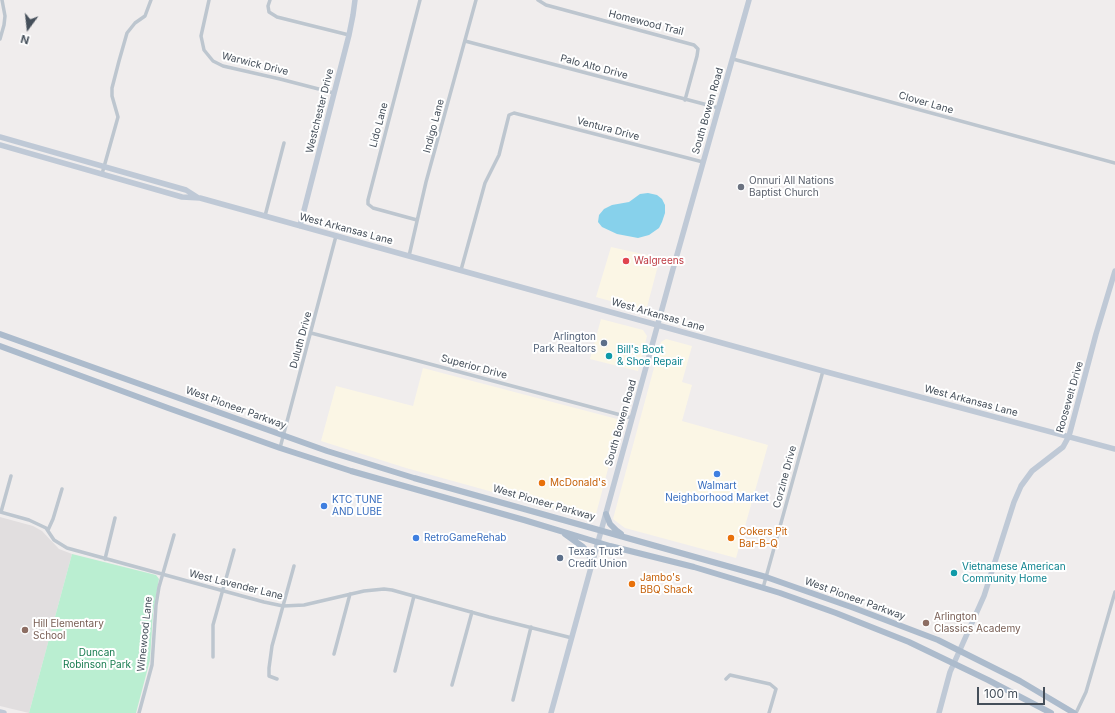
<!DOCTYPE html>
<html>
<head>
<meta charset="utf-8">
<style>
  body { margin:0 }
  #map { position:relative; width:1115px; height:713px; overflow:hidden; background:#f0eded; font-family:Inter,sans-serif }
  canvas { display:block }
  .north { position:absolute; left:8px; top:8px; width:40px; height:40px; -webkit-text-stroke:3px #fff; paint-order:stroke; rotate:195deg; font-size:11px; font-weight:700; line-height:16px; text-align:center; color:#454f5a }
  .north::after { content:''; display:block; margin:auto; width:14px; height:18px; background:#454f5a; clip-path:polygon(50% 0,100% 100%,50% 72%,0 100%) }
  .scale { position:absolute; left:977px; top:687px; width:68px; height:18px; box-sizing:border-box; border:2px solid #454f5a; border-top:0; padding-left:5px; font-size:12px; line-height:14px; white-space:nowrap; color:#454f5a; -webkit-text-stroke:3px #fff; paint-order:stroke }
</style>
</head>
<body>
<div id="map">
<canvas width="1115" height="713"></canvas>
<div class="north">N</div>
<div class="scale">100 m</div>
</div>
<script>
const ctx = document.querySelector('canvas').getContext('2d');
ctx.lineJoin = 'round';
function fill(path, color) { ctx.fillStyle = color; ctx.fill(path, 'evenodd'); }
const shape = rows => new Path2D(rows.map(r => 'M' + r).join(''));
function strokePath(path, color, width, dash) { ctx.strokeStyle = color; ctx.lineWidth = width; ctx.lineCap = dash ? 'butt' : 'round'; ctx.setLineDash(dash || []); ctx.stroke(path); }
function label(font, color, halo, rows, align = 'center') {
  ctx.font = font + ' Inter,sans-serif'; ctx.lineWidth = 4; ctx.setLineDash([]); ctx.textBaseline = 'middle'; ctx.strokeStyle = halo; ctx.fillStyle = color; for (const [text, x, y, turn = 0] of rows) {
    ctx.save(); ctx.translate(x, y); ctx.rotate((+turn || 0) * Math.PI / 180); ctx.textAlign = isNaN(turn) ? turn : align; if (halo) ctx.strokeText(text, 0, 0); ctx.fillText(text, 0, 0); ctx.restore();
  }
}
fill(shape([
  [611,247,660,258,647,307,641,305,639,309,596,297],
  [601,319,643,330,647,336,638,371,590,359],
  [666,339,692,346,682,382,692,385,682,421,768,445,736,558,625,528,613,519,661,342],
  [423,368,621,420,596,514,583,517,406,468,321,441,336,386,413,406]
]), '#fbf6e5');
fill(shape([
  [0,517,33,526,42,531,59,549,72,554,29,713,0,706]
]), '#e1dedf');
fill(shape([
  [72,554,156,575,159,579,153,613,150,660,136,713,29,713]
]), '#baeed1');
fill(shape([
  [648,193,657,195,662,199,665,205,665,213,662,222,659,228,649,235,638,238,617,234,602,227,598,222,599,215,604,209,612,205,629,202,640,194]
]), '#87d1eb');
strokePath(shape([
  [209,0,201,36,204,50,213,61,223,66,280,79,334,93],
  [270,0,268,6,269,12,277,17,349,35],
  [538,0,546,5,694,45,698,49,697,56,685,100],
  [0,39,4,25,5,16,2,0],
  [465,41,719,108],
  [733,59,1115,163],
  [102,174,118,117,112,96,112,88,119,61,127,33,135,23,145,16,151,0],
  [265,216,284,143],
  [417,220,373,208,368,204,368,200,420,0],
  [409,256,426,182,476,0],
  [461,270,485,183,499,155,509,115,514,113,703,162],
  [311,333,411,359,632,418],
  [280,448,336,236],
  [0,512,29,520,46,528,54,540,67,548,264,602,283,606,304,605,364,591,384,589,392,590,489,617,572,638],
  [1,512,11,476],
  [48,530,53,519,62,489],
  [105,559,115,518],
  [763,588,823,371],
  [334,654,350,594],
  [213,657,213,625,234,550],
  [395,671,414,596],
  [277,679,269,676,269,668,272,646,294,566],
  [726,679,730,675,770,684,776,689,769,713],
  [452,685,472,612],
  [513,700,531,627],
  [139,713,152,665,156,605,159,587,174,535],
  [1076,713,1086,692,1115,592]
]), '#bdc6cf', 3.5);
strokePath(shape([
  [0,137,186,190,197,197],
  [0,145,182,197,200,198,823,371,1115,449],
  [300,226,349,35,353,15,355,0],
  [0,712,4,713],
  [551,713,673,269,749,0],
  [939,713,950,672,984,596,1014,502,1021,486,1032,471,1063,447,1069,436,1096,334,1115,271]
]), '#bfc9d6', 5.5);
strokePath(shape([
  [0,334,327,451,414,478,766,577,854,608,938,640,1020,681,1074,713],
  [0,346,168,408,280,448,351,471,524,520,610,546,694,567,780,593,836,613,909,642,988,680,1051,713],
  [606,514,610,524,617,531,621,534],
  [565,534,583,547,588,552,592,563]
]), '#acbbcc', 6);
for (const [x, y, r, color] of [
  [741,187,4,"#6b7280"],
  [626,261,4,"#e0444e"],
  [604,343,4,"#5c6f8a"],
  [609,356,4,"#0f9aa8"],
  [717,474,4,"#3f7fe0"],
  [542,483,4,"#e8710a"],
  [324,506,4,"#3f7fe0"],
  [416,538,4,"#3f7fe0"],
  [731,538,4,"#e8710a"],
  [560,558,4,"#5c6f8a"],
  [954,573,4,"#0f9aa8"],
  [632,584,4,"#e8710a"],
  [926,623,4,"#8d6e63"],
  [25,630,4,"#8d6e63"]
]) { const dot = new Path2D(); dot.arc(x, y, r, 0, 2 * Math.PI); ctx.fillStyle = color; ctx.fill(dot); strokePath(dot, '#fff', 1.5); }
label('10px', '#454f5a', '#fff', [
  ["Homewood Trail",646,23,14],
  ["Warwick Drive",255,64,14],
  ["Palo Alto Drive",594,67,15],
  ["Clover Lane",926,103,16],
  ["Westchester Drive",320,111,-76],
  ["South Bowen Road",708,111,-74],
  ["Lido Lane",379,125,-75],
  ["Indigo Lane",434,126,-75],
  ["Ventura Drive",608,129,15],
  ["West Arkansas Lane",346,229,15],
  ["West Arkansas Lane",658,315,16],
  ["Duluth Drive",301,340,-75],
  ["Superior Drive",474,367,15],
  ["Roosevelt Drive",1070,397,-74],
  ["West Arkansas Lane",971,401,15],
  ["West Pioneer Parkway",236,408,20],
  ["South Bowen Road",621,423,-74],
  ["Corzine Drive",785,477,-75],
  ["West Pioneer Parkway",544,503,16],
  ["West Lavender Lane",236,585,14],
  ["West Pioneer Parkway",855,599,20],
  ["Winewood Lane",145,634,-84]
]);
label('10px', '#5b616d', '#fff', [
  ["Onnuri All Nations",749,181],
  ["Baptist Church",749,193]
], 'left');
label('10px', '#be3a42', '#fff', [
  ["Walgreens",634,261]
], 'left');
label('10px', '#4e5e75', '#fff', [
  ["Arlington",596,337],
  ["Park Realtors",596,349],
  ["Texas Trust",568,552,"left"],
  ["Credit Union",568,564,"left"]
], 'right');
label('10px', '#0d838f', '#fff', [
  ["Bill's Boot",617,350],
  ["& Shoe Repair",617,362],
  ["Vietnamese American",962,567],
  ["Community Home",962,579]
], 'left');
label('10px', '#c56008', '#fff', [
  ["McDonald's",550,483],
  ["Cokers Pit",739,532],
  ["Bar-B-Q",739,544],
  ["Jambo's",640,578],
  ["BBQ Shack",640,590]
], 'left');
label('10px', '#366cbe', '#fff', [
  ["Walmart",717,486,"center"],
  ["Neighborhood Market",717,498,"center"],
  ["KTC TUNE",332,500],
  ["AND LUBE",332,512],
  ["RetroGameRehab",424,538]
], 'left');
label('10px', '#785e54', '#fff', [
  ["Arlington",934,617],
  ["Classics Academy",934,629],
  ["Hill Elementary",33,624],
  ["School",33,636]
], 'left');
label('10px', '#167b4e', '#fff', [
  ["Duncan",97,653],
  ["Robinson Park",97,665]
]);
</script>
</body>
</html>
